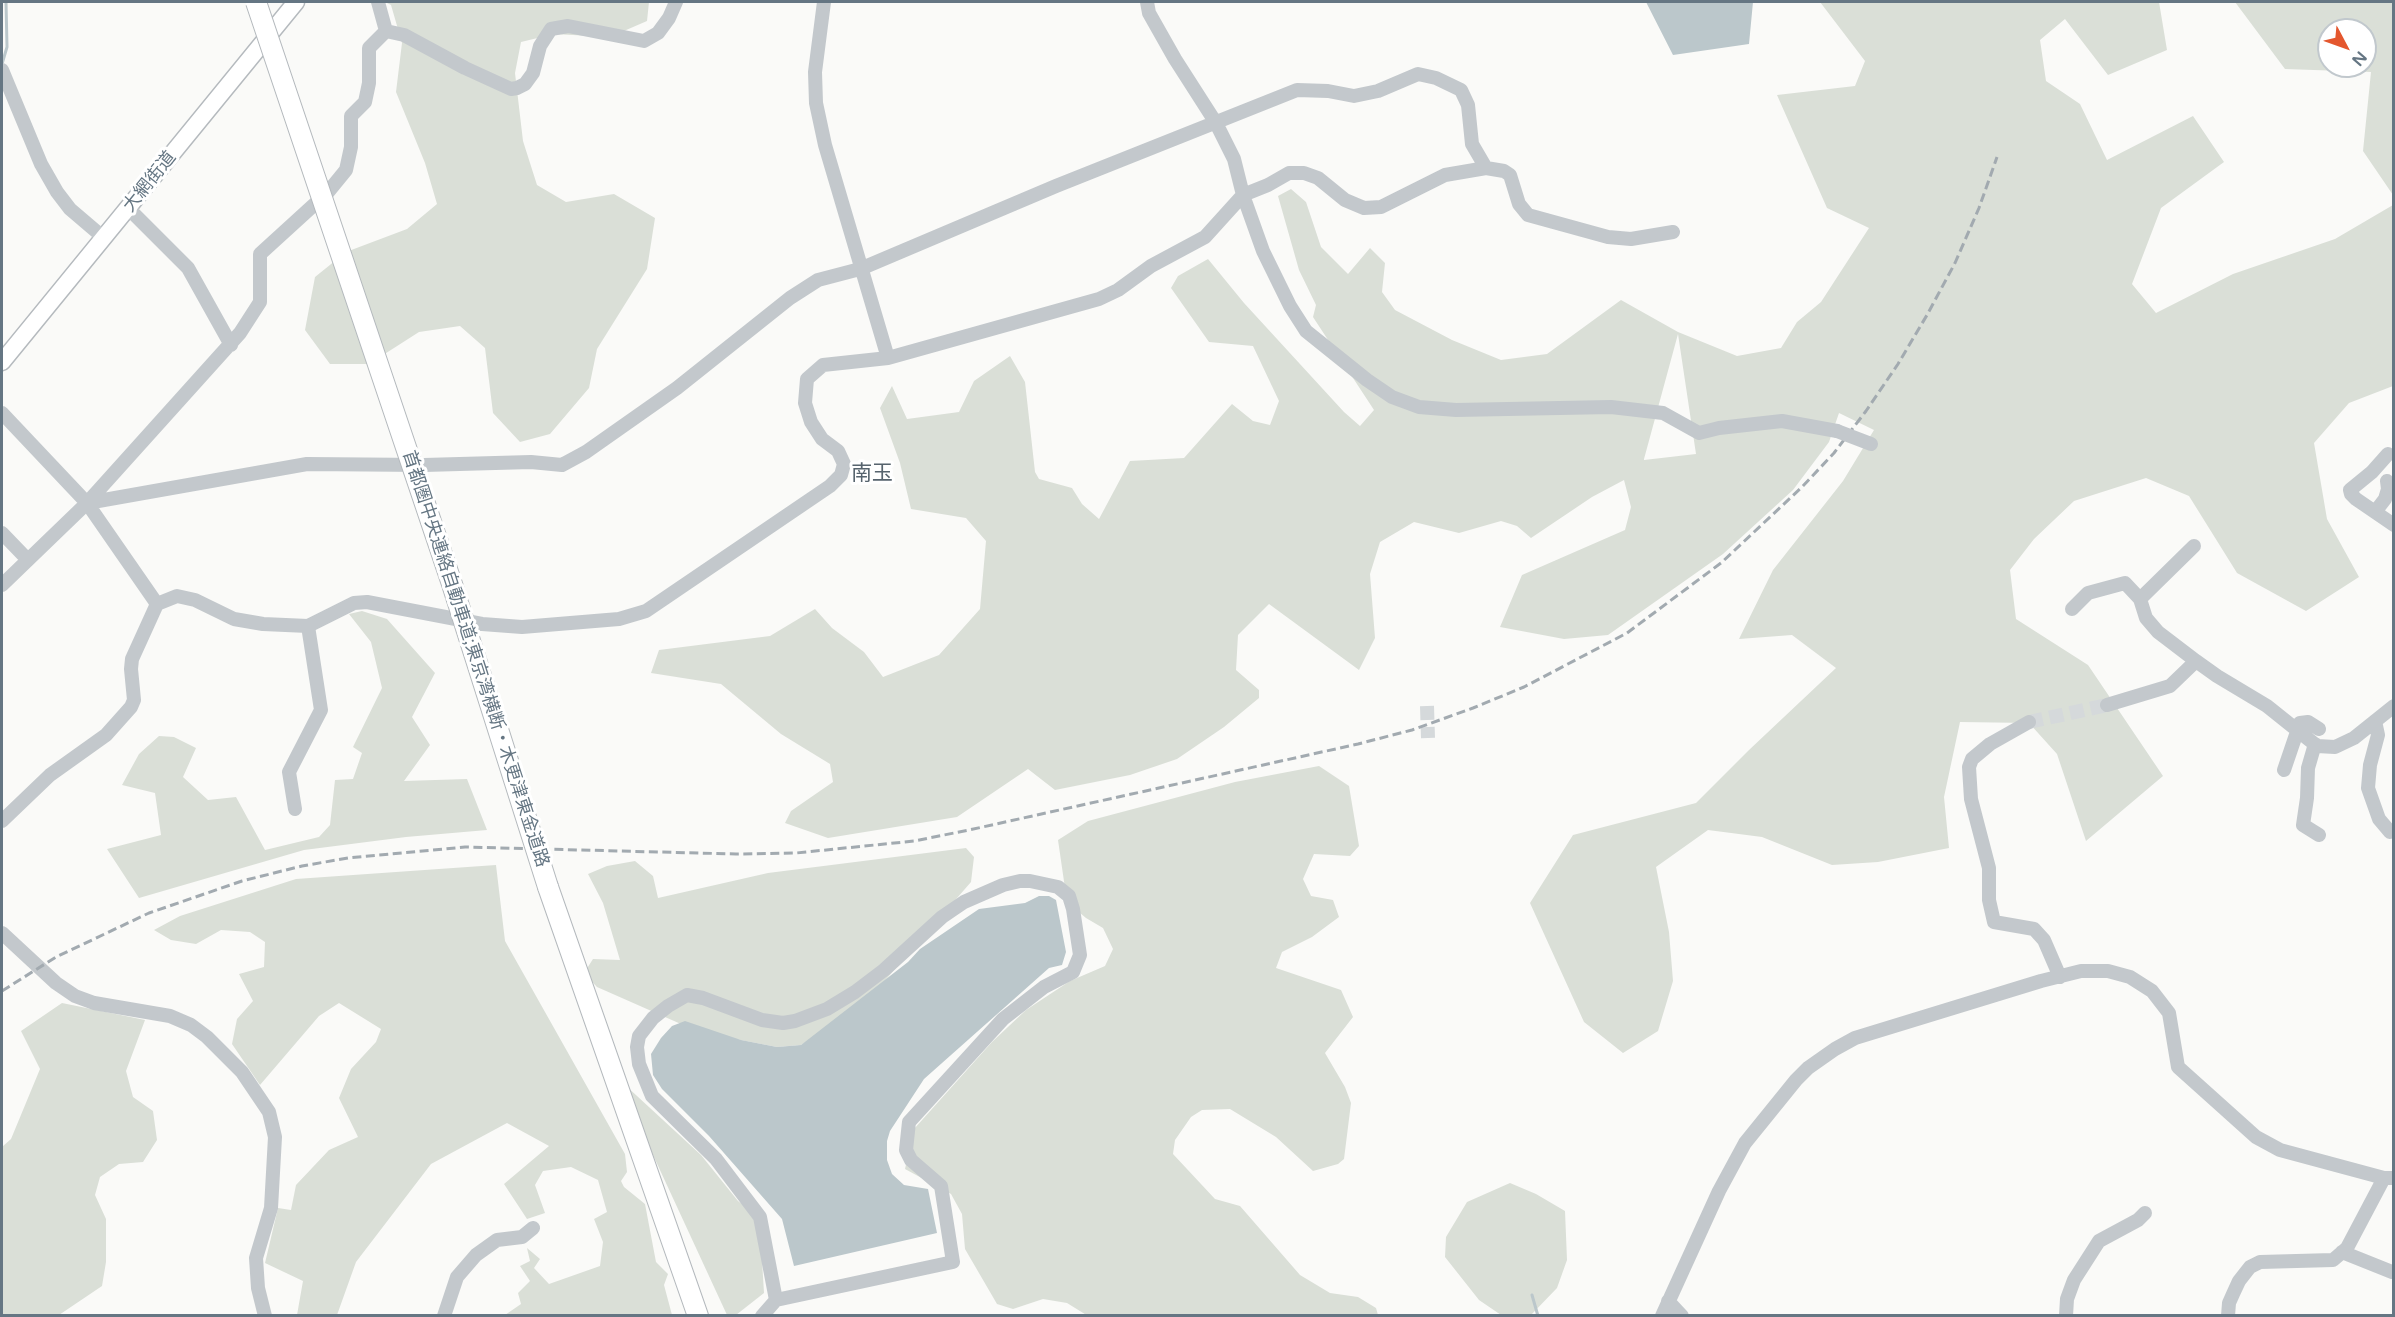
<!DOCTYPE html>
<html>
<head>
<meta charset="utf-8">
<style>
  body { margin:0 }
  #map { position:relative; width:2395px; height:1317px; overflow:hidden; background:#fafaf8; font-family:"Varela Round",sans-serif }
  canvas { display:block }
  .frame { position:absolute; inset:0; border:3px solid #657683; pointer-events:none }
  .north { position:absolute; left:2317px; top:18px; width:60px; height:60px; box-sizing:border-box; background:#fff; border:2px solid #c1c8cd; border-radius:50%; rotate:131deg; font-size:16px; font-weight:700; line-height:24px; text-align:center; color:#657683 }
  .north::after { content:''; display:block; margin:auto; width:21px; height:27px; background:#e4572e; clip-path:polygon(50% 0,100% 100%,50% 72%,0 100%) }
</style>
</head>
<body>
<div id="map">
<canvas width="2395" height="1317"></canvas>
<div class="frame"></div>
<div class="north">N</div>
</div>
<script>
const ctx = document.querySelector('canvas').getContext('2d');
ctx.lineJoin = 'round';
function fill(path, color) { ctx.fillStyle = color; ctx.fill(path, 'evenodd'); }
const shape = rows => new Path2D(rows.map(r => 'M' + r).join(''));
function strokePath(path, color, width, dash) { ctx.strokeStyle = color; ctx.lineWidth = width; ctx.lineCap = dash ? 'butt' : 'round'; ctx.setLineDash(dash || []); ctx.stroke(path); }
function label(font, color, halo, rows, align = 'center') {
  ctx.font = font + ' "Varela Round","Noto Sans JP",sans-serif'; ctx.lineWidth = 6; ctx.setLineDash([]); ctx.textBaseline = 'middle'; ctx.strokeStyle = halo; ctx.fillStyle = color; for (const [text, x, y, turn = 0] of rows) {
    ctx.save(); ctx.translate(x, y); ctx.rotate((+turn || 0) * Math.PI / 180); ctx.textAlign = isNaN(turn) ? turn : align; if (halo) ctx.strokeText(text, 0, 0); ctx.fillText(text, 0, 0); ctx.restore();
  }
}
fill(shape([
  [385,2,649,2,647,21,610,37,554,34,521,42,515,73,523,141,537,185,566,202,614,194,655,218,647,269,597,349,589,388,550,434,520,442,493,413,485,348,460,326,419,332,369,364,330,364,305,330,315,277,346,252,407,229,437,204,425,163,396,92,402,43,391,5],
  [1820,2,2159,2,2167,50,2108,75,2065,19,2040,40,2046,81,2080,104,2107,160,2193,116,2224,162,2161,208,2132,284,2156,313,2233,274,2335,239,2393,205,2393,386,2349,403,2314,443,2327,519,2359,577,2306,611,2237,573,2189,496,2146,478,2074,501,2034,539,2010,570,2016,619,2088,665,2163,776,2086,841,2057,754,2029,723,1960,722,1944,797,1949,848,1878,862,1832,865,1762,837,1708,830,1656,867,1669,932,1673,981,1658,1031,1623,1053,1584,1022,1530,903,1573,835,1696,803,1749,750,1836,668,1792,635,1739,639,1773,570,1843,481,1874,430,1839,413,1829,442,1793,490,1723,554,1608,635,1564,639,1500,627,1522,575,1625,530,1631,507,1624,480,1592,497,1531,538,1517,526,1501,521,1459,533,1414,522,1380,542,1370,574,1375,638,1359,670,1269,604,1238,635,1236,670,1259,690,1259,698,1224,727,1177,759,1130,775,1055,790,1028,769,957,817,828,838,785,823,791,811,833,782,830,764,781,734,721,684,651,673,659,650,770,636,815,609,832,628,864,652,883,677,939,655,980,609,986,541,966,518,911,509,900,463,880,408,892,386,907,419,959,412,974,381,1010,356,1025,382,1035,472,1039,479,1072,488,1082,504,1099,519,1130,461,1184,458,1232,404,1253,421,1270,425,1279,401,1253,346,1209,342,1171,288,1178,276,1208,259,1244,303,1344,412,1360,426,1374,410,1313,317,1316,305,1299,270,1278,196,1291,189,1306,202,1321,247,1348,274,1370,248,1385,263,1382,292,1395,310,1452,340,1501,360,1547,354,1621,300,1678,332,1737,356,1781,348,1797,322,1821,302,1869,228,1827,208,1777,95,1855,86,1865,61],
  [1678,334,1696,454,1644,460,1644,459],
  [2235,2,2393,2,2393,195,2363,151,2371,72,2285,69],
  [2329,30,2365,30,2365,66,2329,66],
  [362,611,387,619,435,673,412,717,430,745,404,781,467,779,487,830,406,837,304,850,139,898,107,849,161,835,155,793,122,785,139,754,159,736,174,737,196,748,183,777,208,800,236,797,265,850,319,837,330,825,335,780,353,779,362,753,353,747,382,688,371,642,349,614],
  [1319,766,1349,786,1359,846,1350,856,1314,854,1303,879,1311,896,1333,900,1339,917,1312,937,1282,952,1276,968,1341,990,1353,1017,1325,1053,1345,1087,1351,1103,1344,1159,1338,1164,1313,1171,1276,1137,1230,1109,1202,1110,1191,1117,1175,1140,1173,1154,1215,1199,1240,1206,1300,1275,1330,1293,1358,1297,1376,1308,1378,1315,1088,1316,1067,1303,1043,1299,1013,1309,997,1304,965,1249,962,1214,951,1194,905,1169,914,1129,992,1042,1026,1010,1070,981,1105,966,1113,949,1103,928,1086,918,1067,902,1058,840,1088,821,1235,782],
  [966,848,974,857,971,882,861,1008,801,1045,777,1047,699,1032,597,987,584,973,593,959,620,960,603,903,588,874,607,866,635,861,653,876,658,898,768,873],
  [496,865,505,941,625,1154,627,1172,621,1181,624,1187,645,1204,656,1262,668,1274,664,1285,672,1315,505,1315,521,1304,518,1293,530,1281,520,1266,530,1261,527,1248,540,1259,534,1268,549,1284,600,1266,603,1242,594,1219,607,1212,598,1180,571,1167,543,1171,535,1185,545,1213,527,1219,504,1184,549,1146,507,1123,431,1164,356,1262,337,1315,297,1315,303,1281,265,1263,278,1208,291,1210,296,1185,329,1150,358,1137,339,1098,351,1069,376,1042,381,1029,339,1003,319,1016,260,1085,232,1044,237,1019,253,1001,239,974,264,967,265,942,250,932,221,930,196,944,171,940,154,930,180,916,296,879],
  [62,1003,145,1020,126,1071,133,1097,153,1111,157,1140,143,1162,119,1164,100,1177,95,1195,106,1219,106,1262,102,1286,59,1315,2,1315,2,1147,11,1139,40,1069,21,1031],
  [624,1084,701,1155,738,1201,763,1220,761,1244,764,1293,736,1315,727,1315,635,1116],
  [1510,1183,1536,1194,1565,1211,1567,1260,1557,1288,1531,1315,1501,1315,1479,1300,1445,1257,1446,1237,1467,1202]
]), '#dadfd7');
fill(shape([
  [1646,2,1753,2,1749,44,1673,55],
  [1039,896,1049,896,1056,900,1066,952,1062,965,1049,968,924,1079,890,1131,887,1141,887,1160,892,1174,904,1185,928,1189,937,1233,794,1266,782,1219,709,1136,662,1089,653,1075,651,1054,661,1038,672,1026,685,1021,741,1040,777,1047,801,1045,908,962,920,949,979,909,1025,903]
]), '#bbc7cb');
strokePath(shape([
  [2,64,7,47,6,2],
  [1532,1295,1538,1316]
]), '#bbc7cb', 3);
strokePath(shape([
  [1427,706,1428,738],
  [2029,722,2107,705]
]), '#d5d9db', 14, [14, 7]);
const major = shape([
  [2,362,296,2]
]);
const highway = shape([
  [548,887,698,1316]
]);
strokePath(major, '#b5babe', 19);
strokePath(highway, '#b4b9bd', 22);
strokePath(shape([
  [378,2,386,31],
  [824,2,815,72,816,103,825,145,888,358],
  [1147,2,1149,13,1175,59,1216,123,1234,159,1243,195,1263,251,1290,306,1306,331,1367,380,1392,397,1419,407,1456,410,1611,407,1663,413,1699,433,1719,428,1782,421,1837,431],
  [386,31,404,35,465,68,511,89,517,88,525,84,533,73,540,46,551,29,568,26,644,41,658,33,669,18,676,2],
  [2,70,41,164,57,192,70,209,104,238],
  [128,208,188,268,231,345],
  [2,413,87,503,157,604],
  [2388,454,2372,472,2350,490,2351,494,2356,499,2394,525],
  [87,503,307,464,424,465,531,462,562,465,586,452,677,388,790,298,818,280,860,269,1056,186,1297,90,1328,91,1354,96,1378,91,1418,74,1436,78,1461,90,1468,105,1472,144,1486,168],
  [2375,512,2385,499,2388,489,2387,481],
  [2,533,28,560],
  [2,585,87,503,240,333,260,302,260,254,328,192,346,170,351,147,351,116,365,102,369,83,369,48,386,31],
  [2140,599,2194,546],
  [2072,609,2088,593,2125,583,2140,599,2146,618,2158,632,2196,661],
  [2107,705,2170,686,2196,661,2217,676,2267,706,2317,746,2335,747,2354,738,2394,706],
  [2375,721,2378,735,2370,765,2368,788,2379,819,2390,832],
  [2029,722,1990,744,1972,759,1969,767,1971,799,1989,868,1989,900,1994,922,2034,929,2044,940,2060,977],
  [2315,744,2308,768,2307,798,2303,825,2319,835],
  [2284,770,2300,723,2308,722,2319,729],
  [295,809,289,772,321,710,308,626],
  [2,821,50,775,106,735,131,707,134,700,131,669,132,659,157,604,177,596,195,600,234,619,263,624,308,626,354,603,367,602,482,624,522,627,619,619,646,611,830,486,841,475,844,464,838,451,822,439,811,422,805,403,807,379,823,365,888,358,1099,299,1118,290,1151,266,1205,237,1243,195,1268,185,1289,173,1304,173,1318,178,1345,200,1364,208,1381,207,1445,175,1486,168,1504,171,1510,175,1519,204,1528,215,1608,237,1631,239,1673,232],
  [2,933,56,983,75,996,94,1003,170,1016,191,1025,207,1037,242,1072,269,1112,275,1137,271,1208,256,1258,258,1288,265,1316],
  [2342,1252,2392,1272],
  [1668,1301,1682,1316],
  [444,1316,457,1277,476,1255,497,1240,522,1237,533,1228],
  [762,1316,776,1300,953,1262,941,1186,911,1160,906,1150,909,1122,1003,1019,1044,987,1073,972,1080,955,1073,909,1069,896,1058,887,1030,881,1020,881,1003,885,964,902,942,917,884,970,855,992,827,1009,795,1021,783,1023,762,1020,703,998,687,995,668,1006,653,1018,639,1036,637,1047,639,1064,652,1096,716,1159,760,1217,776,1300],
  [1662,1316,1719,1191,1745,1143,1796,1080,1808,1068,1835,1049,1855,1038,2041,981,2081,971,2108,971,2130,977,2152,991,2169,1013,2178,1067,2256,1137,2280,1150,2384,1178,2394,1178],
  [2066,1316,2067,1299,2074,1280,2099,1241,2138,1220,2145,1213],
  [2228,1316,2229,1303,2233,1294,2239,1281,2250,1267,2260,1262,2333,1260,2347,1248,2384,1178]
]), '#c3c8cc', 14);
strokePath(major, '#fff', 16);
strokePath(highway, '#fff', 20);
strokePath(shape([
  [2,991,56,957,149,913,242,881,302,866,348,858,465,847,736,854,796,853,914,841,969,830,1358,744,1412,730,1473,708,1524,687,1627,633,1721,563,1802,487,1834,453,1866,411,1898,364,1927,315,1955,263,1979,208,1997,157]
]), '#a2aab0', 3, [9, 4.5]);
const highwayBridge = shape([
  [256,2,452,584,548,887]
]);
strokePath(highwayBridge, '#b4b9bd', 22, []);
strokePath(shape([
  [1837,431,1871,444]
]), '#c3c8cc', 14);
strokePath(highwayBridge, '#fff', 20);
label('18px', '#657683', '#fff', [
  ["大網街道",150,182,-51],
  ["首都圏中央連絡自動車道;東京湾横断・木更津東金道路",475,659,72]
]);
label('21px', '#57646e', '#fff', [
  ["南玉",872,474]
]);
</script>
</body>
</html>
